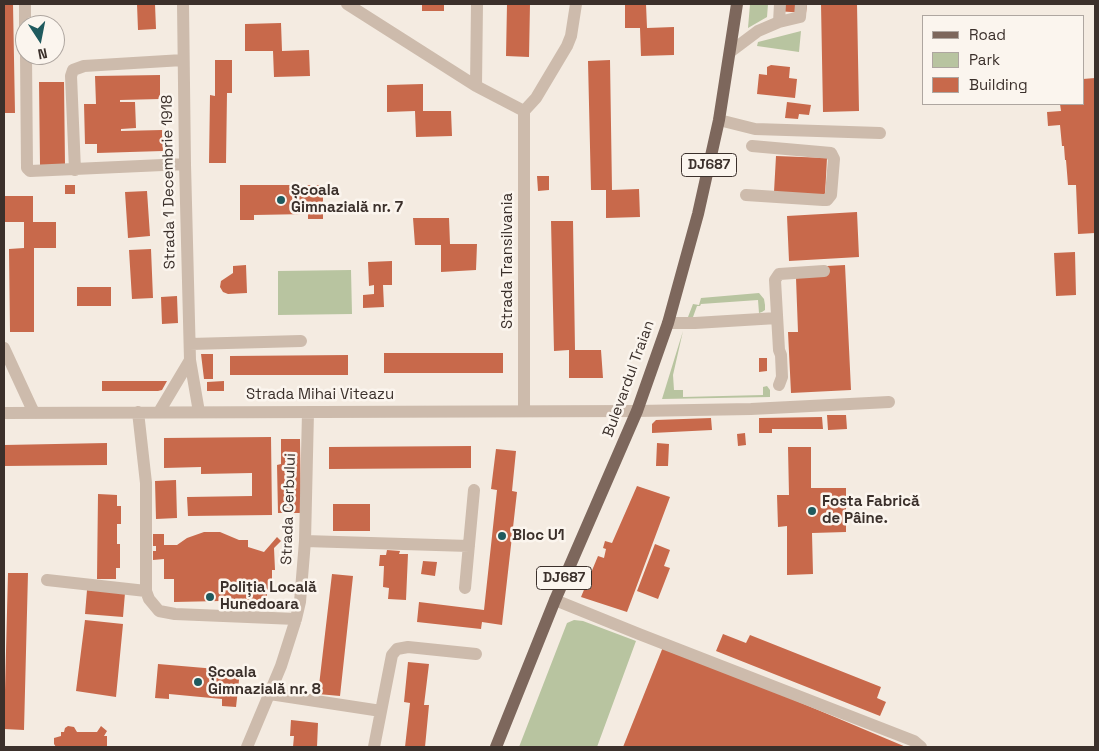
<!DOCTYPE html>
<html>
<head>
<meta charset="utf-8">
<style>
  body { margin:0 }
  #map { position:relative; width:1099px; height:751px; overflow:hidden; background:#f4ebe1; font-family:"Space Grotesk",sans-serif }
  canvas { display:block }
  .frame { position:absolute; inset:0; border:5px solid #3b302b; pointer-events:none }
  .legend { position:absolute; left:922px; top:15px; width:162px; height:90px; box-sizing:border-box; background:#fbf5ee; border:1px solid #aea6a0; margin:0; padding:6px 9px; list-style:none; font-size:15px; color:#3b302b }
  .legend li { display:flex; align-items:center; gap:10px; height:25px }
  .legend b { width:25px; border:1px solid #aea6a0 }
  .north { position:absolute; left:15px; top:15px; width:50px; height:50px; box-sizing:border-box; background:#fbf5ee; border:1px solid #aea6a0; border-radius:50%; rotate:169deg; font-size:14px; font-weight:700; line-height:20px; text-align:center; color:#3b302b }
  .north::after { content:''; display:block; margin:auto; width:18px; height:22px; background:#1f5a5e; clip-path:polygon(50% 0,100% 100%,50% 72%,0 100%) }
</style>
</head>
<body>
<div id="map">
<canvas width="1099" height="751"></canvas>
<div class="frame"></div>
<ul class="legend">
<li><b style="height:6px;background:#7d675c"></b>Road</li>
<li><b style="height:14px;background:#b8c4a0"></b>Park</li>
<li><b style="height:14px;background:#c8694b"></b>Building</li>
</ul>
<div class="north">N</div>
</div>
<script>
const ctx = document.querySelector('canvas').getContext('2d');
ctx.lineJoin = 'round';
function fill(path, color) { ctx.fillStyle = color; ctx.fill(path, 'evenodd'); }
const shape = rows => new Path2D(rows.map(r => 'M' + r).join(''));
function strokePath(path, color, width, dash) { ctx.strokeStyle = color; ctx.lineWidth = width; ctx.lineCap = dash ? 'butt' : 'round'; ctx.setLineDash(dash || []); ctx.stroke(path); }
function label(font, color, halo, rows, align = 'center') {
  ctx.font = font + ' "Space Grotesk",sans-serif'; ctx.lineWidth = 5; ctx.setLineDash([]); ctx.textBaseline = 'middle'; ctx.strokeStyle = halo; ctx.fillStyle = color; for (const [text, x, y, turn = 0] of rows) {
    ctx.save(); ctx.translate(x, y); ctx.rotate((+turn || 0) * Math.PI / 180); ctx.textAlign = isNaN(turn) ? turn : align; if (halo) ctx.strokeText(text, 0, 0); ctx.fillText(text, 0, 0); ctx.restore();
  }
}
fill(shape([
  [750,4,768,4,767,17,748,28],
  [801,31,799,52,757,46,758,42],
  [351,270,352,314,278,315,278,271],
  [759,293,764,299,765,305,765,310,762,312,759,313,758,300,701,304,700,306,697,306,693,317,688,317,693,304,699,305,701,298],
  [683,331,673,375,674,390,683,390,683,397,763,395,763,387,767,386,770,390,770,397,662,399],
  [574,620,583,621,636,641,597,747,519,747,567,623]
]), '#b8c4a0');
fill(shape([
  [4,4,13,4,15,113,4,113],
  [137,4,155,4,156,29,138,30],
  [422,4,444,4,444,11,422,11],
  [507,4,530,4,529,57,506,56],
  [625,4,646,4,647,28,674,27,674,55,641,56,640,28,625,28],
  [776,4,807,4,806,13,776,11],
  [821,4,857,4,859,111,823,112],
  [281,23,282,51,309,50,310,76,274,77,273,51,245,51,245,24],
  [215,60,232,60,232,93,227,93,226,163,209,163,210,95,215,96],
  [610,60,612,190,639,189,640,217,606,218,606,190,591,190,588,61],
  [771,65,790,67,789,78,797,79,795,98,757,94,759,74,767,75,767,67],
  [160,75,160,99,120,100,120,102,135,102,136,128,121,129,121,131,162,130,163,151,97,153,97,144,85,144,84,104,96,104,95,76],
  [1095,78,1095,233,1078,234,1076,185,1068,185,1066,160,1065,160,1064,146,1062,146,1060,125,1048,126,1047,112,1061,111,1060,104,1083,104,1083,79],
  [39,82,64,82,65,165,40,165],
  [423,84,423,111,451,111,452,136,416,137,415,111,387,112,387,85],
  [787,102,811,105,809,115,799,114,798,119,785,118],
  [776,156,827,158,825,195,774,192],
  [537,176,549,176,549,190,538,191],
  [65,185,75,185,75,194,65,194],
  [240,185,323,185,323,219,308,219,308,214,254,215,254,220,240,220],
  [147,191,150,236,128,238,125,192],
  [4,196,33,196,33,222,56,222,56,248,34,248,34,332,10,332,9,249,24,248,24,222,4,222],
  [857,212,859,257,789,261,787,216],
  [413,218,449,218,450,244,477,244,476,270,441,272,441,245,415,245],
  [551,221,573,221,575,350,601,350,603,378,569,378,569,350,554,351],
  [151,249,153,298,132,299,129,250],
  [1075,252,1076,295,1056,296,1054,253],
  [392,261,392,285,383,285,384,307,363,308,363,295,374,294,374,285,369,286,368,262],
  [246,265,247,293,228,294,223,292,220,287,221,281,233,273,233,266],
  [845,265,851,390,791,393,788,332,798,332,796,278,827,266],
  [77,287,111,287,111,306,77,306],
  [177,296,178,323,162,324,161,297],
  [384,353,503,353,503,373,384,373],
  [201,354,213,354,213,379,204,379],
  [348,355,348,375,230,375,230,356],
  [759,358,767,358,767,371,759,372],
  [102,381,167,381,162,390,158,391,102,391],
  [224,381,224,391,207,391,207,382],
  [827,415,846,415,847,429,828,430],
  [822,417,823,429,772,429,772,433,759,433,759,418],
  [711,418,712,430,652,433,652,424,656,420],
  [745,433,746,445,738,446,737,434],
  [271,437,272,515,188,516,187,497,252,496,252,473,201,474,201,467,164,468,164,438],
  [281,439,300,439,301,513,278,513,277,465,281,464],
  [107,443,107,465,4,466,4,445],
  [657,443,669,444,668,466,656,466],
  [471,446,471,468,329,469,329,447],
  [788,447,811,447,811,488,846,488,846,532,812,533,813,574,787,575,787,526,778,527,777,495,789,495],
  [496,449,516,451,512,491,517,492,502,625,482,622,481,629,417,622,419,602,484,610,497,490,491,489],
  [176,480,177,518,156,519,155,481],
  [637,486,670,497,627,612,581,597,598,556,604,558,606,549,603,548,605,541,612,543],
  [98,494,117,495,117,506,121,506,121,524,117,524,117,544,120,544,120,568,116,568,116,579,97,579],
  [333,504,370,504,370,531,333,531],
  [204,532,220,532,239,540,248,540,248,547,264,552,277,537,281,541,274,548,275,570,272,570,272,589,267,590,267,600,174,602,174,579,164,579,164,559,153,560,153,551,156,551,156,546,153,546,153,534,164,534,164,545,177,545,187,538],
  [655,544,670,550,664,566,670,568,658,599,637,591],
  [387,550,400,551,399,554,408,554,406,600,388,599,389,588,383,587,384,566,379,566,380,555,386,555],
  [423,561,437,562,435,576,421,574],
  [8,573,28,573,24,730,4,729],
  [332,574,353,576,340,696,318,694],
  [87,590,125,593,123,617,85,614],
  [85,620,123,624,116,697,76,691],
  [723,634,746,643,750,635,881,687,877,698,886,702,880,716,716,651],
  [663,647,711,665,906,747,623,747],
  [408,662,429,664,424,705,429,705,425,747,405,747,410,703,404,702],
  [158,664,240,671,236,707,222,706,222,699,169,694,169,699,155,698],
  [291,720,318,723,317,747,293,747,294,736,290,736],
  [68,726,74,727,77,732,97,732,101,726,107,731,104,736,107,736,107,747,56,747,54,744,54,738,61,736,61,732,64,732,65,728]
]), '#c8694b');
strokePath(shape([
  [25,4,25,25],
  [183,4,185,164,190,360,199,412],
  [347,4,476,86,524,111,524,411],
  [779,22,800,17,801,4],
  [730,52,758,31,779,22,780,4],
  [26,55,27,168,30,171,185,164],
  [476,86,477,4],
  [524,111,536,98,567,46,571,36,576,4],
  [719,120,755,129,880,133],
  [75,170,71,76,73,70,84,66,183,60],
  [746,195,823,200,827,200,831,195,834,159,831,153,752,146],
  [668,323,695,323,777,318],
  [190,344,301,341],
  [4,348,34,413],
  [779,385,782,377,781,355,779,350,775,280,779,274,824,271],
  [138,412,146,483,146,591,149,599,159,611,175,614,296,619],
  [159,412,190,360],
  [4,413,637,411,751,409,889,402],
  [305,541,469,546],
  [47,580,146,591],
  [465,588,474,490],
  [555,600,639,634,914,741,921,747],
  [270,694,381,711],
  [247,747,281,666,296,619,300,602,305,541,308,412],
  [374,747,392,655,397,649,408,647,476,654]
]), '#cdbbac', 12);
strokePath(shape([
  [496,747,555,600,637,411,668,323,698,214,719,120,737,4]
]), '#7d675c', 12);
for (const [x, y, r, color] of [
  [281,200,5,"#1f5a5e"],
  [812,511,5,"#1f5a5e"],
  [502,536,5,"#1f5a5e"],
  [210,597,5,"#1f5a5e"],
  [198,682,5,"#1f5a5e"]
]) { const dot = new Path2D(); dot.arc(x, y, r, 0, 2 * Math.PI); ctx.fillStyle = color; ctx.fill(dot); strokePath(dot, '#fbf5ee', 2); }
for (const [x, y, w] of [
  [709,165,55],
  [564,578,55]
]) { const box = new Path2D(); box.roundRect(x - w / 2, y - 11.5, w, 23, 4); ctx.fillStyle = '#fbf5ee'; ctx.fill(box); strokePath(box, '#3b302b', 1); }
label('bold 14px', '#3b302b', null, [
  ["DJ687",709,165],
  ["DJ687",564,578]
]);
label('15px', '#3b302b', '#fbf5ee', [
  ["Strada 1 Decembrie 1918",169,182,-91],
  ["Strada Transilvania",508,261,-90],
  ["Bulevardul Traian",629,379,-70],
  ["Strada Mihai Viteazu",320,395],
  ["Strada Cerbului",289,509,-88]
]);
label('bold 15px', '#3b302b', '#fbf5ee', [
  ["Școala",291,191],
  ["Gimnazială nr. 7",291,208],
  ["Fosta Fabrică",822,502],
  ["de Pâine.",822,519],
  ["Bloc U1",512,536],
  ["Poliția Locală",220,588],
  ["Hunedoara",220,605],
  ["Școala",208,673],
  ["Gimnazială nr. 8",208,690]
], 'left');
</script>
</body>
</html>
